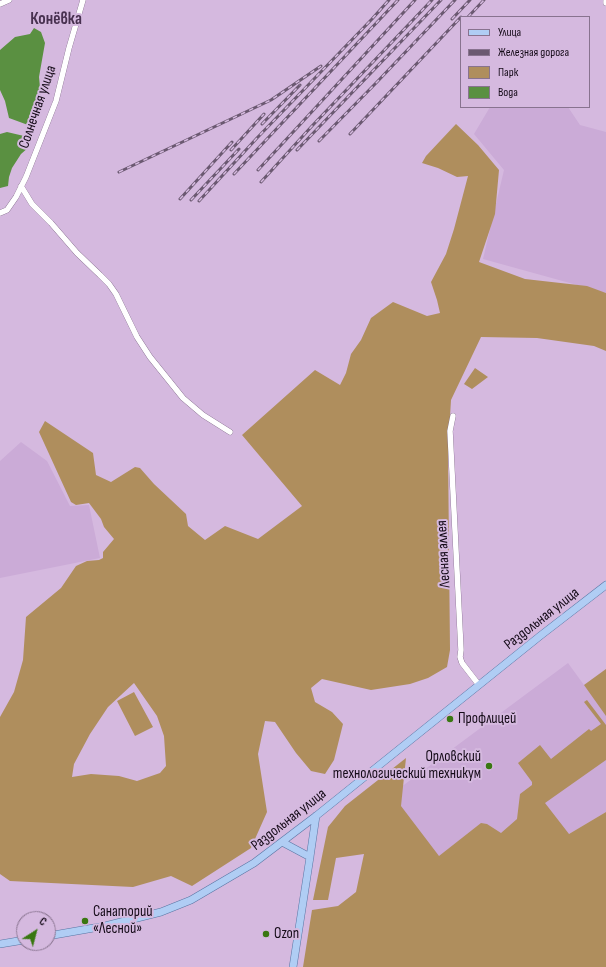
<!DOCTYPE html>
<html>
<head>
<meta charset="utf-8">
<style>
  body { margin:0 }
  #map { position:relative; width:606px; height:967px; overflow:hidden; background:#d5b9df; font-family:"Sofia Sans Condensed",sans-serif }
  canvas { display:block }
  .legend { position:absolute; left:460px; top:16px; width:130px; height:92px; box-sizing:border-box; background:#d5b9df; border:1px solid #88738f; margin:0; padding:5px 7px; list-style:none; font-size:12px; color:#150b18 }
  .legend li { display:flex; align-items:center; gap:8px; height:20px }
  .legend b { width:20px; border:1px solid #88738f }
  .north { position:absolute; left:16px; top:911px; width:40px; height:40px; box-sizing:border-box; background:#d5b9df; border:1px solid #88738f; border-radius:50%; rotate:36deg; font-size:11px; font-weight:700; line-height:16px; text-align:center; color:#150b18 }
  .north::after { content:''; display:block; margin:auto; width:14px; height:18px; background:#397711; clip-path:polygon(50% 0,100% 100%,50% 72%,0 100%) }
</style>
</head>
<body>
<div id="map">
<canvas width="606" height="967"></canvas>
<ul class="legend">
<li><b style="height:5px;background:#b0cdf4"></b>Улица</li>
<li><b style="height:5px;background:#6b5971"></b>Железная дорога</li>
<li><b style="height:11px;background:#af8e5d"></b>Парк</li>
<li><b style="height:11px;background:#5a9041"></b>Вода</li>
</ul>
<div class="north">С</div>
</div>
<script>
const ctx = document.querySelector('canvas').getContext('2d');
ctx.lineJoin = 'round';
function fill(path, color) { ctx.fillStyle = color; ctx.fill(path, 'evenodd'); }
const shape = rows => new Path2D(rows.map(r => 'M' + r).join(''));
function strokePath(path, color, width, dash) { ctx.strokeStyle = color; ctx.lineWidth = width; ctx.lineCap = dash ? 'butt' : 'round'; ctx.setLineDash(dash || []); ctx.stroke(path); }
function label(font, color, halo, rows, align = 'center') {
  ctx.font = font + ' "Sofia Sans Condensed",sans-serif'; ctx.lineWidth = 4; ctx.setLineDash([]); ctx.textBaseline = 'middle'; ctx.strokeStyle = halo; ctx.fillStyle = color; for (const [text, x, y, turn = 0] of rows) {
    ctx.save(); ctx.translate(x, y); ctx.rotate((+turn || 0) * Math.PI / 180); ctx.textAlign = isNaN(turn) ? turn : align; if (halo) ctx.strokeText(text, 0, 0); ctx.fillText(text, 0, 0); ctx.restore();
  }
}
fill(shape([
  [490,107,568,107,580,125,606,132,606,293,483,259,504,170,474,134],
  [21,442,47,461,70,506,89,505,100,558,0,578,0,461],
  [568,663,584,685,606,669,606,812,569,834,437,861,389,796]
]), '#cbabd7');
fill(shape([
  [456,124,478,145,499,170,495,214,479,262,525,279,587,286,606,293,606,351,594,346,537,338,481,337,451,400,448,450,450,650,447,667,428,678,410,684,371,690,322,679,311,688,315,702,332,712,343,724,334,760,325,774,311,771,296,753,275,722,265,721,258,754,267,812,251,848,192,886,171,876,133,887,10,881,0,874,0,717,14,692,23,660,26,617,61,588,76,566,87,561,99,560,103,558,103,552,114,539,104,527,101,519,89,503,76,505,71,502,39,432,45,421,93,453,96,475,111,482,135,467,140,468,154,484,186,514,188,526,205,540,225,526,258,539,302,506,242,435,315,370,340,385,346,373,351,354,361,340,371,318,393,302,427,316,440,313,437,300,431,282,446,254,454,229,468,176,457,177,438,168,422,163,426,156],
  [134,683,157,716,164,736,166,766,160,773,137,781,119,776,91,774,72,777,74,764,90,734,108,707],
  [475,368,488,377,472,389,464,384],
  [606,669,606,716,584,685],
  [134,692,153,727,135,736,117,701],
  [587,700,606,725,606,760,545,803,569,834,606,812,606,967,303,967,312,910,338,906,356,892,364,854,336,858,328,900,313,900,328,827,345,806,406,758,401,806,439,856,481,823,487,824,501,833,517,819,520,794,532,785,532,782,518,763,540,745,551,759,589,729,591,731,601,724,584,702]
]), '#af8e5d');
fill(shape([
  [34,28,41,32,45,43,39,77,41,98,39,116,28,125,9,118,5,101,0,90,0,50,15,37,30,34],
  [7,132,24,136,31,141,29,147,21,154,12,168,9,177,8,186,0,188,0,134]
]), '#5a9041');
const minor = shape([
  [606,1,606,3],
  [0,4,9,0],
  [21,186,32,204,51,223,77,253,100,275,109,284,116,294,137,337,150,357,183,398,203,415,230,432],
  [0,213,7,210,16,197,26,177,43,134,56,101,69,48,83,0],
  [453,416,450,431,461,650,460,657,462,663,479,685]
]);
const major = shape([
  [282,842,310,857],
  [48,936,105,926,161,912,191,900,254,863,316,816,540,636,606,585],
  [0,944,24,940],
  [293,967,310,857,316,816]
]);
strokePath(minor, '#71587a', 6);
strokePath(major, '#5874a2', 8);
strokePath(minor, '#fff', 5.5);
strokePath(major, '#b0cdf4', 7);
const rail = shape([
  [468,17,484,0],
  [452,19,470,0],
  [262,124,300,85],
  [350,134,461,17],
  [319,141,377,82,455,0],
  [231,150,264,114],
  [297,150,441,0],
  [258,170,415,0],
  [119,172,271,100,321,66],
  [234,174,398,0],
  [261,182,312,126,432,0],
  [180,199,232,142],
  [191,200,239,149],
  [199,201,257,138,372,19,389,0]
]);
strokePath(rail, '#6b5971', 3);
strokePath(rail, '#d5b9df', 1.5, [4.5]);
for (const [x, y, r, color] of [
  [450,719,4,"#397711"],
  [489,766,4,"#397711"],
  [85,921,4,"#397711"],
  [266,934,4,"#397711"]
]) { const dot = new Path2D(); dot.arc(x, y, r, 0, 2 * Math.PI); ctx.fillStyle = color; ctx.fill(dot); strokePath(dot, '#d5b9df', 1.5); }
label('15px', '#150b18', '#d5b9df', [
  ["Солнечная улица",38,107,-71],
  ["Лесная аллея",444,554,-93],
  ["Раздольная улица",542,619,-38],
  ["Раздольная улица",289,820,-38]
]);
label('15px', '#150b18', '#d5b9df', [
  ["Профлицей",458,719],
  ["Орловский",481,757,"right"],
  ["технологический техникум",481,774,"right"],
  ["Санаторий",93,912],
  ["«Лесной»",93,929],
  ["Ozon",274,934]
], 'left');
label('bold 17px', '#483150', '#d5b9df', [
  ["Конёвка",56,20]
]);
</script>
</body>
</html>
